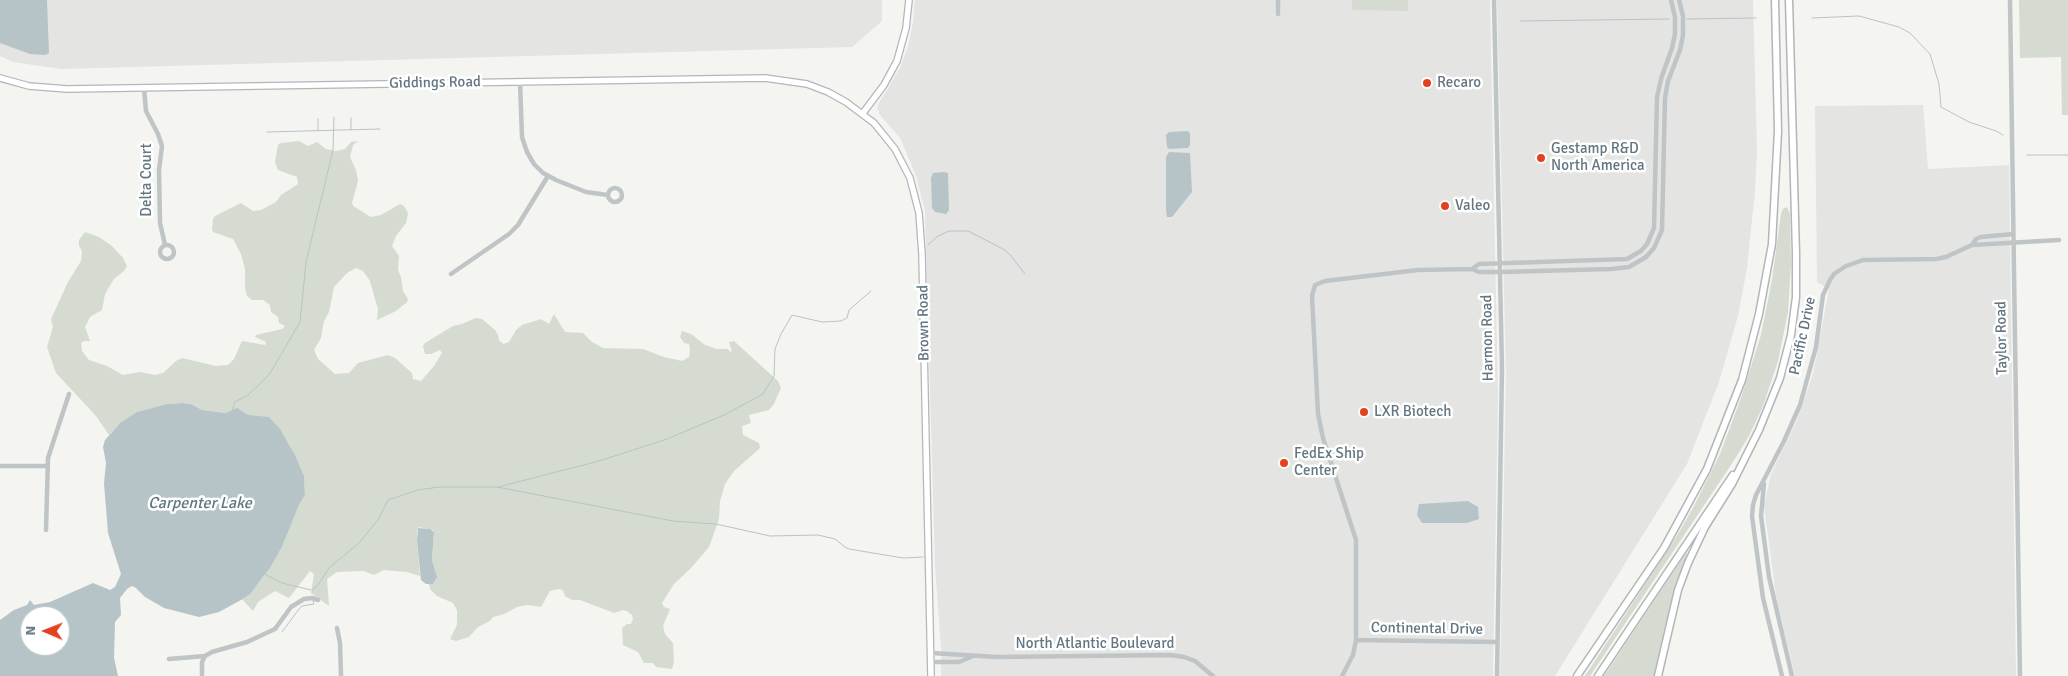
<!DOCTYPE html>
<html>
<head>
<meta charset="utf-8">
<style>
  body { margin:0 }
  #map { position:relative; width:2068px; height:676px; overflow:hidden; background:#f4f4f0; font-family:Signika,sans-serif }
  canvas { display:block }
  .north { position:absolute; left:20px; top:606px; width:50px; height:50px; box-sizing:border-box; background:#fff; border:1px solid #c1c8cd; border-radius:50%; rotate:271deg; font-size:14px; font-weight:700; line-height:20px; text-align:center; color:#637681 }
  .north::after { content:''; display:block; margin:auto; width:18px; height:22px; background:#e44120; clip-path:polygon(50% 0,100% 100%,50% 72%,0 100%) }
</style>
</head>
<body>
<div id="map">
<canvas width="2068" height="676"></canvas>
<div class="north">N</div>
</div>
<script>
const ctx = document.querySelector('canvas').getContext('2d');
ctx.lineJoin = 'round';
function fill(path, color) { ctx.fillStyle = color; ctx.fill(path, 'evenodd'); }
const shape = rows => new Path2D(rows.map(r => 'M' + r).join(''));
function strokePath(path, color, width, dash) { ctx.strokeStyle = color; ctx.lineWidth = width; ctx.lineCap = dash ? 'butt' : 'round'; ctx.setLineDash(dash || []); ctx.stroke(path); }
function label(font, color, halo, rows, align = 'center') {
  ctx.font = font + ' Signika,sans-serif'; ctx.lineWidth = 5; ctx.setLineDash([]); ctx.textBaseline = 'middle'; ctx.strokeStyle = halo; ctx.fillStyle = color; for (const [text, x, y, turn = 0] of rows) {
    ctx.save(); ctx.translate(x, y); ctx.rotate((+turn || 0) * Math.PI / 180); ctx.textAlign = isNaN(turn) ? turn : align; if (halo) ctx.strokeText(text, 0, 0); ctx.fillText(text, 0, 0); ctx.restore();
  }
}
fill(shape([
  [0,0,882,0,882,21,852,47,62,69,13,62,0,56],
  [915,0,1490,0,1498,397,1493,676,941,676,941,648,935,566,925,211,916,176,900,138,880,115,877,108,879,103,900,68,908,47,913,22],
  [1497,0,1753,0,1757,152,1755,191,1747,268,1738,316,1719,382,1687,464,1555,676,1500,676,1506,375],
  [1923,105,1928,169,2009,165,2016,676,1795,676,1776,596,1764,506,1771,474,1797,420,1813,374,1829,289,1817,282,1815,106]
]), '#e4e5e3');
fill(shape([
  [1352,0,1408,0,1408,11,1352,10],
  [2019,0,2068,0,2068,115,2062,115,2061,57,2020,58],
  [299,141,308,146,317,142,326,149,336,151,345,149,351,142,358,141,353,145,350,157,356,170,358,181,352,203,353,206,371,217,381,215,400,204,404,206,408,213,406,223,396,236,392,246,399,256,398,270,401,277,403,291,408,299,407,302,396,311,377,320,378,309,370,281,363,271,356,268,347,273,334,287,329,312,324,321,321,338,314,350,318,359,335,374,349,373,358,363,388,355,395,358,412,373,413,379,421,381,434,366,442,353,440,350,431,354,425,354,423,346,425,343,453,326,462,324,476,318,482,319,495,330,498,335,499,340,503,344,509,342,516,330,522,325,541,319,549,324,554,314,565,332,583,333,592,342,603,348,643,349,664,357,682,361,689,357,690,349,689,344,684,343,680,337,682,331,691,334,705,345,717,349,728,349,730,352,732,351,729,342,734,341,778,381,781,388,774,404,769,410,749,415,751,423,742,426,743,435,759,443,760,448,734,471,725,484,720,501,719,519,709,547,691,568,674,584,662,603,664,607,670,609,663,626,665,634,673,643,674,662,672,669,656,667,653,663,644,663,638,652,623,645,622,628,627,624,631,624,633,619,632,615,627,611,623,610,614,613,580,600,572,600,565,596,563,590,559,589,550,591,541,607,527,605,517,607,504,614,493,617,490,621,478,627,469,637,456,641,450,639,457,625,457,610,453,603,437,596,430,589,429,584,433,584,436,574,432,560,434,532,433,530,419,527,417,531,417,541,420,576,407,572,384,570,374,575,364,571,337,572,327,579,329,606,311,593,314,574,310,571,289,598,275,591,258,602,253,611,242,599,258,584,270,568,282,547,299,505,305,495,304,476,288,442,239,410,226,413,202,410,191,404,183,403,167,404,137,412,121,422,109,435,96,416,56,373,47,347,53,327,51,319,68,282,81,261,82,251,79,246,79,240,85,232,99,237,112,246,123,258,127,266,124,271,114,279,105,294,102,310,90,317,85,327,90,341,84,341,81,343,82,351,89,360,107,366,123,375,140,372,155,375,163,373,176,361,182,358,216,366,228,365,234,359,242,341,265,345,266,342,255,337,256,335,282,329,285,326,279,323,278,317,271,312,270,305,263,300,252,300,247,296,245,288,245,269,241,254,233,239,213,232,212,229,213,219,215,216,241,203,253,211,261,210,276,202,281,195,298,184,297,177,278,170,275,162,278,145,281,143],
  [1787,207,1790,214,1791,264,1788,312,1778,361,1763,406,1749,436,1733,462,1590,676,1585,676,1678,534,1694,506,1720,454,1741,398,1761,335,1772,280,1781,214,1783,209],
  [1688,550,1676,588,1654,676,1604,676]
]), '#d5dbd1');
fill(shape([
  [0,0,47,0,49,53,45,55,30,54,0,43],
  [1188,131,1190,133,1190,145,1188,148,1169,149,1167,147,1166,135,1169,132],
  [1169,152,1190,153,1192,192,1172,217,1167,217,1166,211,1166,157],
  [944,172,948,173,949,210,946,214,935,212,932,208,931,178,933,173],
  [183,403,191,404,202,410,226,413,237,408,248,415,269,417,280,429,294,453,304,476,305,495,299,505,282,547,270,568,250,594,241,600,219,612,199,617,164,608,145,597,136,588,132,586,127,589,120,598,121,615,115,622,114,658,118,676,0,676,0,620,14,610,27,605,30,600,34,605,50,602,93,583,110,590,115,587,121,574,108,533,104,483,106,463,103,447,105,440,121,422,137,412,167,404],
  [30,616,60,616,60,646,30,646],
  [1468,501,1478,507,1479,519,1467,523,1422,523,1417,515,1419,504],
  [418,528,430,529,434,532,432,560,437,577,433,584,426,584,421,580,417,541]
]), '#b6c4c7');
strokePath(shape([
  [1812,18,1859,16,1899,27,1910,33,1930,54,1939,84,1941,107,1969,122,1996,131,2003,135],
  [1687,19,1756,18],
  [1520,21,1669,19],
  [318,130,318,119],
  [351,130,351,118],
  [267,132,380,129],
  [2027,155,2068,155],
  [928,245,938,236,949,231,968,231,1005,250,1012,257,1025,274],
  [232,411,235,402,248,395,269,375,300,322,306,262,333,150,334,117],
  [498,487,599,461,667,439,724,415,763,394,774,376,775,349,781,334,792,315,822,322,841,321,847,318,849,310,871,291],
  [265,574,282,583,311,590],
  [312,591,318,585,329,568,358,544,378,520,388,500,418,490,439,487,497,487,673,521,716,524,770,536,818,535,835,539,845,547,849,549,903,558,923,557],
  [282,632,299,609,302,606,314,604,313,601]
]), '#b6c4c7', 1);
const major = shape([
  [0,78,29,86,67,89,765,78,807,84,828,92,846,102,874,123,895,149,910,178,919,213,922,254,931,676],
  [863,113,884,85,897,61,906,28,909,0]
]);
const highway = shape([
  [1577,676,1664,548,1707,469,1742,380,1759,314,1772,244,1778,131,1775,0],
  [1598,676,1733,475],
  [1658,676,1678,590,1688,563,1705,527,1732,484,1759,430,1780,378,1791,335,1796,297,1796,253,1789,0]
]);
strokePath(major, '#b2b7ba', 8);
strokePath(highway, '#b2b6b8', 9);
strokePath(shape([
  [1278,0,1278,14],
  [1494,0,1502,368,1497,676],
  [2010,0,2020,676],
  [520,82,522,137,527,152,534,164,543,173,556,180,586,192,608,195],
  [144,88,146,111,158,134,162,146,159,170,160,223,165,245],
  '608 195a7 7 0 1 1 14 0a7 7 0 1 1-14 0Z',
  '160 252a7 7 0 1 1 14 0a7 7 0 1 1-14 0Z',
  [1972,245,1976,239,1981,237,2013,234],
  [1472,269,1479,264,1627,259,1641,251,1647,244,1654,228,1657,97,1661,79,1672,48,1675,34,1675,17,1671,0],
  [451,274,509,234,518,225,548,176],
  [0,466,47,466],
  [1764,484,1761,516,1769,577,1792,676],
  [46,530,48,458,69,394],
  [337,628,340,643,341,676],
  [1356,640,1497,642],
  [931,653,997,657,1170,655,1184,657,1195,661,1213,676],
  [169,659,205,656,212,652,247,642,275,629,291,607,304,599,312,598,318,600],
  [931,662,959,662,971,657],
  [202,676,202,662,205,656],
  [1342,676,1353,655,1356,640,1356,540,1323,438,1318,414,1312,296,1315,285,1325,281,1418,270,1472,269,1479,272,1500,272,1611,269,1629,267,1646,257,1654,248,1662,230,1665,98,1668,81,1680,50,1683,35,1683,16,1679,0],
  [1782,676,1763,598,1752,516,1753,505,1756,495,1784,441,1800,405,1816,347,1823,295,1830,280,1834,274,1846,266,1863,260,1936,259,1946,257,1972,245,2059,240]
]), '#bfc4c6', 4.5);
strokePath(major, '#fff', 5.5);
strokePath(highway, '#fff', 6);
for (const [x, y, r, color] of [
  [1427,83,5,"#e44120"],
  [1541,158,5,"#e44120"],
  [1445,206,5,"#e44120"],
  [1364,412,5,"#e44120"],
  [1284,463,5,"#e44120"]
]) { const dot = new Path2D(); dot.arc(x, y, r, 0, 2 * Math.PI); ctx.fillStyle = color; ctx.fill(dot); strokePath(dot, '#fff', 2); }
label('15px', '#637681', '#fff', [
  ["Giddings Road",435,83,-1],
  ["Delta Court",147,180,-90],
  ["Brown Road",924,323,-91],
  ["Pacific Drive",1803,336,-78],
  ["Harmon Road",1488,338,-91],
  ["Taylor Road",2002,338,-91],
  ["Continental Drive",1427,629,1],
  ["North Atlantic Boulevard",1095,644]
]);
label('15px', '#637681', '#fff', [
  ["Recaro",1437,83],
  ["Gestamp R&D",1551,149],
  ["North America",1551,166],
  ["Valeo",1455,206],
  ["LXR Biotech",1374,412],
  ["FedEx Ship",1294,454],
  ["Center",1294,471]
], 'left');
label('italic 16px', '#5e787f', '#fff', [
  ["Carpenter Lake",200,504]
]);
</script>
</body>
</html>
